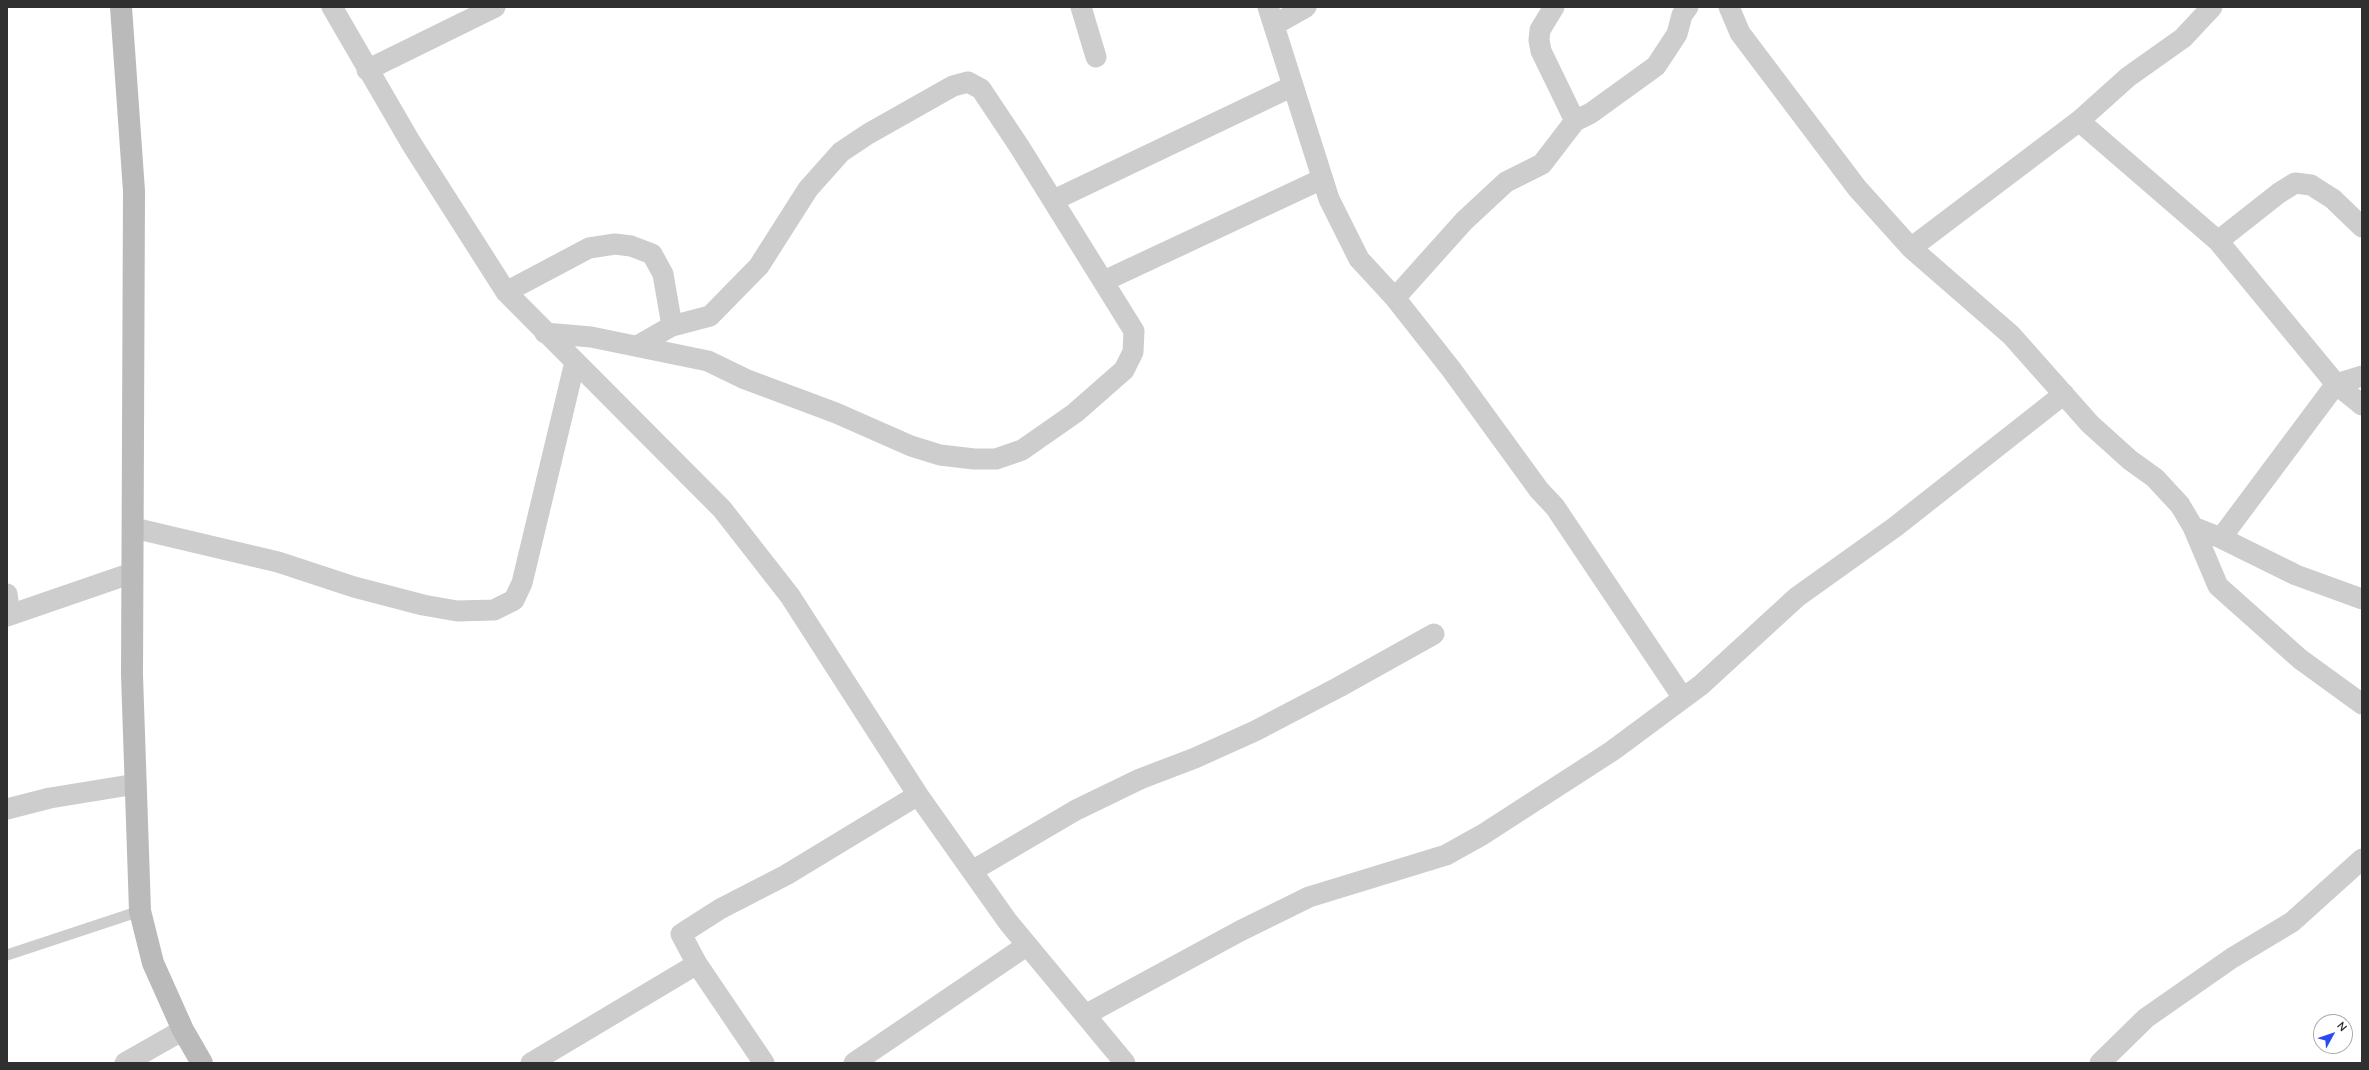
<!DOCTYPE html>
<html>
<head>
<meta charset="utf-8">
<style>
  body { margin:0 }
  #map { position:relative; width:2369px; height:1070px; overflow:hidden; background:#fff; font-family:"Nunito Sans",sans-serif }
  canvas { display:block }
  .frame { position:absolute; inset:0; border:8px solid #303030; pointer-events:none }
  .north { position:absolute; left:2313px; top:1014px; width:40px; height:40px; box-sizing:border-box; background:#fff; border:1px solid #acacac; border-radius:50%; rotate:50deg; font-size:11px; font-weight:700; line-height:16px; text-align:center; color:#303030 }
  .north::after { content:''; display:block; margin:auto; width:14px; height:18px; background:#294bf0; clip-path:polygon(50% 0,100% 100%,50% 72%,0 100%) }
</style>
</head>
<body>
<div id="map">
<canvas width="2369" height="1070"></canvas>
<div class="frame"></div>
<div class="north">N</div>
</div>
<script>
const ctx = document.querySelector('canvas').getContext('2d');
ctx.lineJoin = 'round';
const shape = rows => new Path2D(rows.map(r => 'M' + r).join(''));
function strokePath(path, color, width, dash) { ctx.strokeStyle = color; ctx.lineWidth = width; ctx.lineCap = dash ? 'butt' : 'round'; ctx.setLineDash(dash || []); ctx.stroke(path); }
strokePath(shape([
  [7,955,140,911]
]), '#cdcdcd', 11);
strokePath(shape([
  [332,7,411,143,506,292,722,509,790,596,918,795,1008,922,1125,1063],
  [1081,7,1096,57],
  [1268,7,1329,199,1359,259,1395,298,1451,369,1539,490,1555,507,1683,698],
  [1554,7,1540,30,1539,40,1541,51,1575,121],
  [1729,7,1740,33,1857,188,1911,248,2011,335,2090,424,2130,460,2155,478,2180,505,2193,527,2221,538,2296,575,2362,599],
  [1274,25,1306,7],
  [367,70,495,7],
  [2079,121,2218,241,2336,384,2362,405],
  [1054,200,1293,86],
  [2218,241,2279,193,2295,183,2311,185,2333,199,2362,227],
  [1911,248,2079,121,2128,77,2183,38,2212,7],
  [1104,281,1322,179],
  [506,292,589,248,615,244,631,246,652,254,663,274,672,326],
  [1395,298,1464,221,1506,182,1542,164,1575,121,1591,113,1656,66,1677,34,1682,15,1688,7],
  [545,333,591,337,708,361,745,379,836,413,911,446,940,455,974,459,996,459,1022,450,1075,413,1124,370,1133,352,1134,331,1019,146,981,89,968,82,953,86,868,134,841,152,808,189,759,266,710,316,672,326,637,346],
  [2193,527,2218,586,2300,659,2362,704],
  [134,528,278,562,354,587,423,605,457,611,494,610,514,600,522,583,575,362],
  [2221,538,2336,384,2362,376],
  [7,594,10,615],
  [7,616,132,573],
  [7,809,50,798,136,784],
  [972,871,1076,810,1140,779,1195,758,1255,731,1339,687,1434,634],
  [1085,1015,1240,931,1309,897,1446,855,1482,835,1612,751,1701,685,1797,597,1895,527,2064,394],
  [125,1063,183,1030],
  [531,1063,697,964],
  [764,1063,697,964,681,934,720,909,786,875,918,795],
  [854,1063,1026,946],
  [2100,1063,2146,1018,2232,958,2292,922,2362,859]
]), '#cdcdcd', 21);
strokePath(shape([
  [121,7,134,191,132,675,140,911,153,963,183,1030,202,1063]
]), '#bababa', 22);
</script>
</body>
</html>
